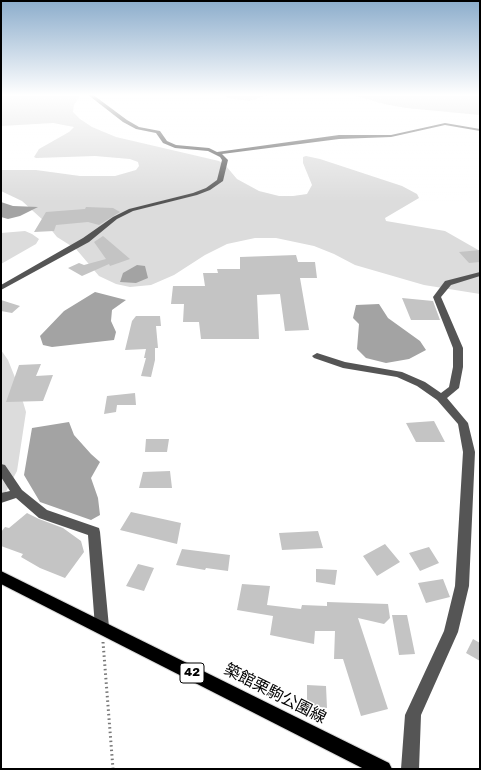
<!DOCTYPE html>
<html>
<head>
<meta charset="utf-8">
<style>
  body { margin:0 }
  #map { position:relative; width:481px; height:770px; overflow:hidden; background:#fff; font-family:Rubik,sans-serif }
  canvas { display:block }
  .frame { position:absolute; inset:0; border:2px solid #000; pointer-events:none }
</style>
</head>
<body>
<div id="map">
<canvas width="481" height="770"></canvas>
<div class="frame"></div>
</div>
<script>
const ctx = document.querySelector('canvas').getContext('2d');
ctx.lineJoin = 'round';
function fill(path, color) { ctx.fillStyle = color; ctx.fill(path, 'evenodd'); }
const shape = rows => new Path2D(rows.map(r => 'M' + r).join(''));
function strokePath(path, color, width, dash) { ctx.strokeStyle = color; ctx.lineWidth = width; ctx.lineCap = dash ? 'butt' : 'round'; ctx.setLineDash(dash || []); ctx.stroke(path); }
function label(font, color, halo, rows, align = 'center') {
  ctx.font = font + ' Rubik,"Noto Sans JP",sans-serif'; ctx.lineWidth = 3; ctx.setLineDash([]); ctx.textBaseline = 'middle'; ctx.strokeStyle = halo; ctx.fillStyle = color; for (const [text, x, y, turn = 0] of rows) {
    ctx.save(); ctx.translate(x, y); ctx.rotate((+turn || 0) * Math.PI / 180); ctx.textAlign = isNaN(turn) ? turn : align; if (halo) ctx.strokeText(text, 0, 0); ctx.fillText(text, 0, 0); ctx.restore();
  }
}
fill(shape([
  [1,94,81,94,74,105,73,112,80,119,92,127,116,137,219,161,226,166,237,179,259,191,279,196,293,196,307,194,312,185,303,163,303,157,306,156,320,159,402,186,417,194,419,198,385,218,386,221,445,231,480,251,480,294,424,285,355,265,334,254,314,246,276,238,255,238,227,244,205,255,174,275,151,285,130,287,116,284,99,276,76,249,57,237,44,221,22,201,1,191,1,170,36,170,80,176,115,176,136,170,139,166,138,162,130,159,95,156,36,158,34,157,39,149,69,132,74,127,53,123,1,126],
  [223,94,272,94,249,101,227,98],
  [349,94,480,94,480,115,406,108,384,104],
  [25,231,32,234,39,239,36,244,1,264,1,233],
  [1,350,8,360,18,385,26,412,17,471,1,501]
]), '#dcdcdc');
fill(shape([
  [1,202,13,206,38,207,20,216,8,219,1,217],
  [137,265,145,266,148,278,136,283,120,282,123,273],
  [95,292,126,300,112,310,111,321,116,332,114,340,52,347,43,345,40,336,64,311],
  [379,304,388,318,420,341,426,350,409,359,386,363,366,358,357,349,359,324,353,318,356,305],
  [69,422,74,435,91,454,100,462,91,478,98,498,100,515,91,520,40,502,24,475,32,428]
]), '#a3a3a3');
fill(shape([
  [86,207,113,208,120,212,99,225,88,222,56,225,54,231,34,232,46,212,85,209],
  [103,236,130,259,110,266,109,264,82,276,68,268,79,263,84,265,106,259,94,242],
  [480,250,480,262,469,263,459,252],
  [296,255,298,262,315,262,317,278,300,278,309,330,285,331,280,294,257,295,259,339,201,339,199,322,183,322,184,304,171,304,173,286,205,286,203,273,218,273,217,269,240,269,240,257],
  [402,298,433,301,440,320,411,320],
  [1,300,20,306,12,313,1,311],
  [136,316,160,316,161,326,156,326,158,348,155,348,155,360,151,377,141,376,146,358,144,358,146,349,125,350,132,321],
  [41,364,36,376,53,375,43,401,6,402,19,365],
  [135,393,136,405,117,405,116,412,104,414,107,396],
  [434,421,445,442,416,442,406,423],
  [146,439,169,439,167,452,145,452],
  [170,471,172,488,139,488,143,472],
  [131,512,181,523,177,544,120,530],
  [27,513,39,519,63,528,81,541,84,552,65,578,40,568,21,557,23,554,1,546,1,532,5,527,9,528],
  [318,531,323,548,282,550,279,533],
  [385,544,400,562,377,576,363,556],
  [429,547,439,563,420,571,409,553],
  [182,549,230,555,228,571,206,568,205,570,176,565],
  [138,564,154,568,144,591,126,586],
  [316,569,337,570,335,585,316,582],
  [443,579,450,597,426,603,418,583],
  [242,584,270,586,267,605,301,609,302,605,327,606,327,602,388,604,390,618,384,624,358,618,388,709,361,716,343,659,334,659,335,631,315,631,314,644,270,635,273,616,237,610],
  [392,615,407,615,415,654,399,655],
  [473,639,480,643,480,661,466,653],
  [307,685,326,686,327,708,307,705]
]), '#c4c4c4');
const major = shape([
  [1,571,389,763,392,769,364,769,1,584,1,571]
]);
strokePath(major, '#dbdbdb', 2);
strokePath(shape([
  [103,642,113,769]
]), '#777', 3, [1.5, 3]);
fill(shape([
  [87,94,92,94,127,120,139,127,160,131,167,141,176,145,209,148,217,152,339,135,391,135,445,123,480,129,480,131,445,125,391,137,339,139,222,154,228,160,223,181,210,190,197,195,133,211,117,219,89,242,1,290,1,285,83,238,113,217,129,209,193,193,206,188,217,180,222,160,220,157,208,151,175,148,163,143,156,133,136,129,123,122,87,94],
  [480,272,480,276,451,285,441,297,463,348,463,367,459,388,447,398,468,423,475,452,469,586,458,632,421,715,419,769,401,769,405,715,444,631,455,586,463,452,458,424,437,400,417,386,397,377,343,368,314,358,312,356,317,353,345,362,402,372,425,382,441,393,449,387,453,367,453,348,433,297,445,281,480,272],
  [1,464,5,465,22,490,47,510,99,528,100,532,109,627,107,632,102,634,97,632,95,627,88,535,39,518,16,498,1,503,1,493,10,491,1,477,1,464]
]), '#555');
fill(major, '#000');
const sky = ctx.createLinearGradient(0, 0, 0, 202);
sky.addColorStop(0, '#8cadcc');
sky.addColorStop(0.47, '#fff');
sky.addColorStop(1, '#ffffff00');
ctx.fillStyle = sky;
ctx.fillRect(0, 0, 481, 202);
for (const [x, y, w] of [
  [192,673,24]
]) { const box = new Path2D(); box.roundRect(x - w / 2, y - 10, w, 20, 3); ctx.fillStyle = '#fff'; ctx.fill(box); strokePath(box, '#000', 1); }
label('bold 12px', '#000', null, [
  ["42",192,673]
]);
label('16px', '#000', '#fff', [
  ["築館栗駒公園線",275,694,27]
]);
</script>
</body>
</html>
